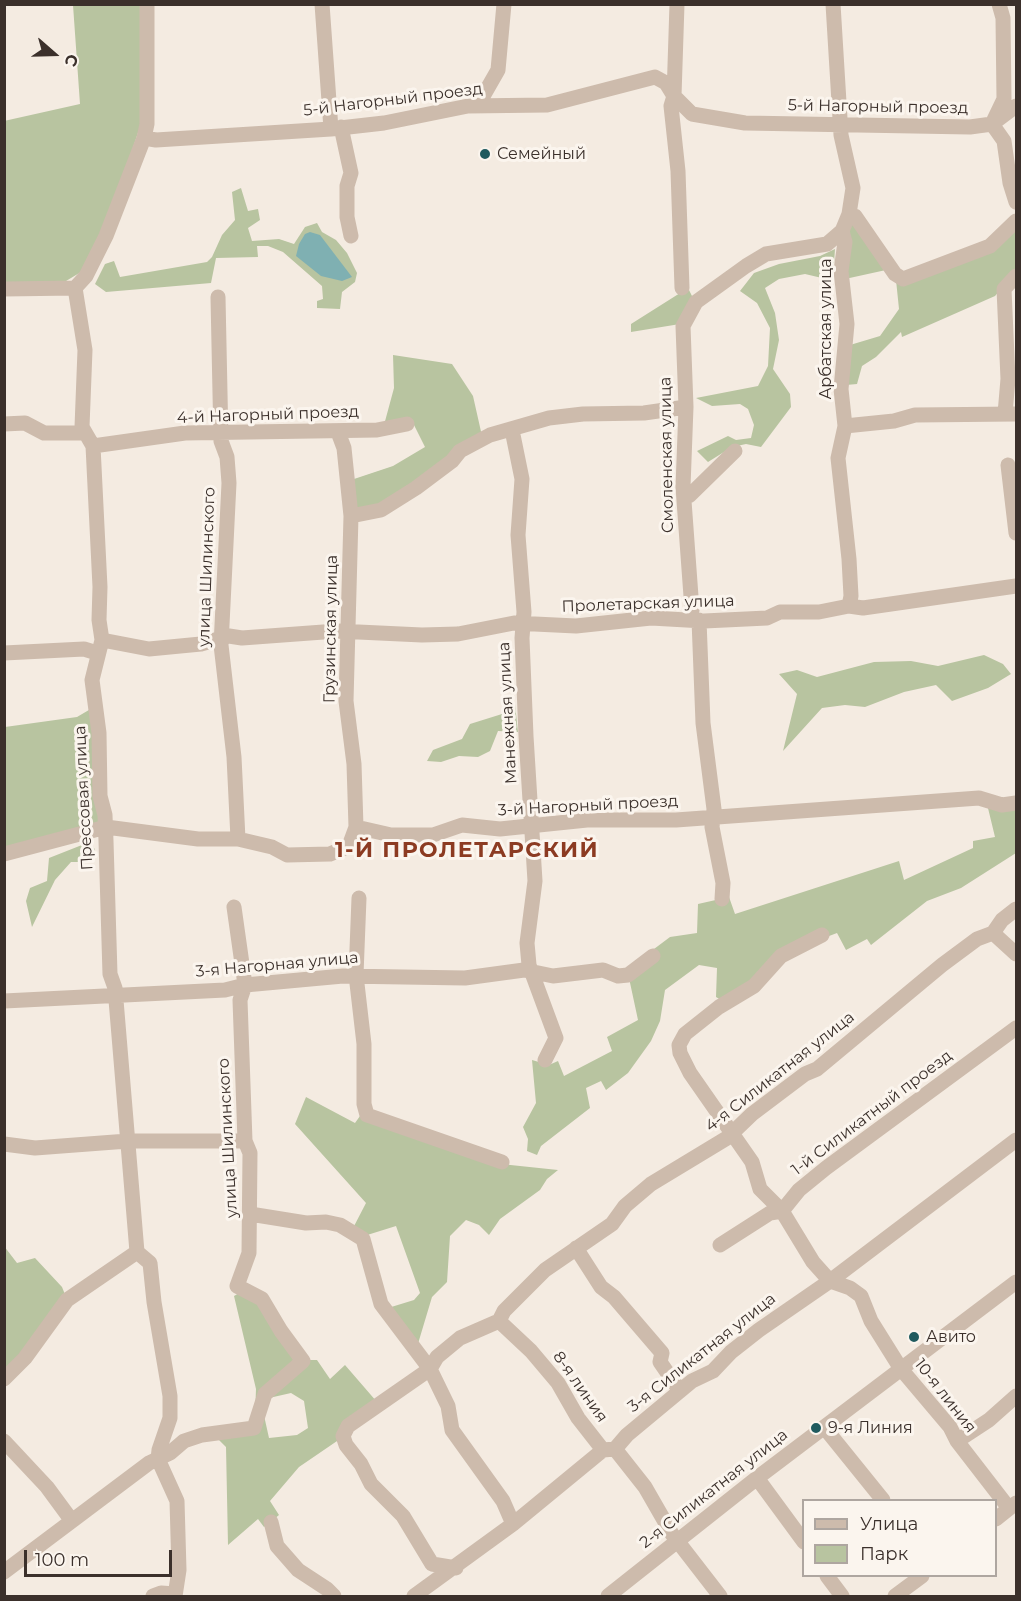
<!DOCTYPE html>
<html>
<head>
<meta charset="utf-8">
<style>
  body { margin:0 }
  #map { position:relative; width:1021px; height:1601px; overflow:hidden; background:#f4ebe1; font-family:Montserrat,sans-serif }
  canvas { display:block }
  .frame { position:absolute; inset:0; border:6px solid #3b302b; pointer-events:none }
  .legend { position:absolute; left:802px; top:1499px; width:195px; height:78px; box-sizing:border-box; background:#fbf5ee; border:2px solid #aea6a0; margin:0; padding:8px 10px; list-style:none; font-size:18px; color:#3b302b }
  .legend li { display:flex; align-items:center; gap:12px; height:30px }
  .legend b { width:30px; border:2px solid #aea6a0 }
  .north { position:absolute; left:24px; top:24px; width:60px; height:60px; -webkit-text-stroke:4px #fbf5ee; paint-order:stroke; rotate:110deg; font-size:16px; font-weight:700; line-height:24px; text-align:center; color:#3b302b }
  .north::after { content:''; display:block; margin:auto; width:21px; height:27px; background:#3b302b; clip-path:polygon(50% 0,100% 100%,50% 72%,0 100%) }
  .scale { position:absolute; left:24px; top:1550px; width:148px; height:27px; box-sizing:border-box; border:3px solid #3b302b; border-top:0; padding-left:8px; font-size:18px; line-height:21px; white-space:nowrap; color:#3b302b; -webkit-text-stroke:4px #fbf5ee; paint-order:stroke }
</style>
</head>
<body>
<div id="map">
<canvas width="1021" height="1601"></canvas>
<div class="frame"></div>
<ul class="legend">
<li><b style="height:8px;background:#cdbbac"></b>Улица</li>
<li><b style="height:16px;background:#b8c4a0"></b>Парк</li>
</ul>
<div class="north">С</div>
<div class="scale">100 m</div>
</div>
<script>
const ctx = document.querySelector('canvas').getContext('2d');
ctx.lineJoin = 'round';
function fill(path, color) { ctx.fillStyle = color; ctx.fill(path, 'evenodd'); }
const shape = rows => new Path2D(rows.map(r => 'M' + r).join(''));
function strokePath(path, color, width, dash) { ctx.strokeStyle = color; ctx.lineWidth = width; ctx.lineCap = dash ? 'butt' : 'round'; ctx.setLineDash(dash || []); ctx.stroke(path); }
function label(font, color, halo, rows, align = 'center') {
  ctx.font = font + ' Montserrat,sans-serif'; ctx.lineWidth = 6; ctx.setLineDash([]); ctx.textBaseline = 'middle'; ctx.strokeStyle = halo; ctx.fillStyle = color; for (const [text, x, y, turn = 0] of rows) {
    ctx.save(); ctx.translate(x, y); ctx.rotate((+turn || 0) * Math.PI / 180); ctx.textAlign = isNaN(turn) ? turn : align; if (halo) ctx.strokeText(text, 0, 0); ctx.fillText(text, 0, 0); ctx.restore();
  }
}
fill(shape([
  [73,5,142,5,142,121,103,236,81,272,61,284,5,285,4,121,80,104],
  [241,188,248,211,258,209,260,220,248,228,252,241,279,239,294,244,305,227,317,223,322,232,336,240,347,253,357,273,355,282,342,292,340,309,317,308,317,301,323,299,322,286,283,252,268,246,257,246,258,257,216,258,211,283,106,292,95,284,105,264,114,261,120,277,207,262,212,257,222,235,235,220,232,192],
  [855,223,886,270,845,279,850,226],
  [1016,225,1016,272,995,296,902,337,901,332,876,357,862,366,857,384,846,385,850,345,880,336,899,309,896,280,905,283],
  [835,249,833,277,827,282,822,278,805,274,779,279,765,288,775,313,779,340,773,369,790,394,791,407,761,447,746,444,732,447,708,462,697,451,728,436,736,440,751,438,754,425,748,409,740,404,712,406,696,398,758,386,768,366,770,328,757,303,740,291,754,273,779,264,820,256],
  [688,288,694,300,680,324,631,332,631,324],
  [393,355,452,364,473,396,482,436,414,486,366,510,355,507,351,480,393,466,425,447,411,419,384,425,394,388],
  [984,655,1003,664,1011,674,988,688,952,701,936,685,904,692,865,707,845,705,822,708,783,751,797,694,779,674,797,670,817,677,874,662,911,661,938,666],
  [515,704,518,732,498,731,490,751,478,757,459,756,441,762,427,761,433,750,462,739,470,724,502,714],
  [94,707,102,822,5,850,5,727,77,717],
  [987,804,1016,807,1016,853,961,888,927,901,871,945,867,939,846,950,837,933,808,944,721,1000,716,997,717,968,699,965,665,990,660,1021,651,1041,628,1073,606,1090,601,1081,586,1088,590,1108,541,1146,537,1155,527,1151,528,1139,523,1127,536,1103,532,1060,549,1065,558,1061,564,1076,612,1051,607,1037,638,1020,629,978,646,955,670,937,697,933,698,904,729,897,735,914,899,861,904,880,973,848,973,841,995,837],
  [87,843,95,849,88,862,71,862,55,880,32,927,26,901,30,888,47,881,49,858],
  [306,1097,355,1123,360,1116,501,1164,558,1170,547,1179,540,1190,500,1219,489,1235,479,1225,466,1220,450,1236,447,1282,432,1297,417,1347,388,1308,414,1300,420,1293,396,1226,364,1236,352,1230,366,1203,295,1124],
  [4,1246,17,1263,35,1258,62,1287,66,1297,4,1373],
  [245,1286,307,1360,317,1360,330,1379,345,1365,377,1402,340,1439,299,1467,270,1501,279,1515,264,1527,258,1519,228,1545,226,1447,216,1437,250,1426,255,1415,256,1389,234,1296,241,1292],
  [291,1393,304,1401,308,1428,297,1435,269,1438,263,1411,269,1398]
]), '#b8c4a0');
fill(shape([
  [310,232,320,235,352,277,342,281,321,276,296,256,299,244,305,234]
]), '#7fb0b2');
strokePath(shape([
  [322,4,331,129],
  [677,4,674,96,671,106,678,171,682,288],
  [999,4,1003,18,1004,99,992,124,1004,141,1010,183,1016,202],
  [478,105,498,70,504,4],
  [341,127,351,173,347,186,347,217,351,236],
  [144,138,156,140,331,129,384,123,468,106,547,105,655,77,666,83,674,96,692,114,745,123,970,127,992,124,1016,106],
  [849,214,855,216,895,274,903,279,990,246,1016,221],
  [842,231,845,242,841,271,847,324,841,389,845,426,838,458,849,559,851,596,849,606],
  [75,288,85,350,82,427,93,446,100,587,99,620,102,640,92,680,99,733,100,796,105,815,106,841,110,974,115,988,137,1252,150,1263,154,1302,170,1396,170,1418,159,1450,158,1459,177,1501,179,1570,175,1596],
  [75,288,86,276,106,236,144,138,147,124,147,4],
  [4,289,75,288],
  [218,297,221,441,227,457,229,483,221,645,234,757,238,839],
  [1005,414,1008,379,1004,289,1016,276],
  [4,424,25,423,44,433,85,433],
  [845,426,894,421,915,415,1016,414],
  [512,430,522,479,518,535,524,612,522,638,526,736,535,881,527,943,529,965,556,1038,545,1060],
  [338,432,344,448,351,516,346,701,354,764,356,827],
  [93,446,185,433,377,430,407,424],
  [1008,465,1016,533],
  [684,496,689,496,735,451],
  [351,516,381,510,416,488,452,461,460,451,490,435,549,418,583,414,644,413,686,407],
  [690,620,692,610,683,487,686,407,683,326,696,302,746,266,766,254,827,244,842,231,849,214,853,188,841,135,833,4],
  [699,620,703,723,714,809,712,827,723,883,722,899],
  [102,640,149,649,201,644,229,636,242,638,337,631,422,635,458,634,514,623,576,626,651,618,704,621,767,618,780,612,819,612,849,606,863,608,1016,586],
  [4,653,84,649,97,653],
  [4,854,106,827,198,839,238,839,272,847,287,855,330,854,349,846,356,827,391,835,433,835,462,825,500,829,587,820,676,820,979,798,1002,805,1016,803],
  [359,898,356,975,364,1044,364,1104,367,1115,502,1162],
  [993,933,1016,954],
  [822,935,781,956,754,986,719,1007,685,1034,679,1045,680,1053,690,1073,752,1162,760,1189,782,1211,813,1262,830,1281,850,1288,861,1296,871,1321,901,1369,950,1427,957,1441,1008,1507],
  [4,1001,225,990,245,985,343,976,465,978,524,970,553,976,603,970,618,976,628,975,653,956],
  [4,1144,35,1148,128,1141,245,1141],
  [250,1214,306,1223,326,1222,340,1225,363,1239,381,1304,430,1369,448,1406,452,1430,503,1501,513,1524],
  [720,1245,770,1213,782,1211,799,1190,826,1168,1016,1028],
  [576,1248,601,1287,614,1297,662,1353,660,1362,680,1391],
  [499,1321,531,1351,558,1383,578,1418,603,1450],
  [4,1379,25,1358,67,1300,137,1252],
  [824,1427,883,1500],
  [4,1441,47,1487,72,1521],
  [957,1441,989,1420,1016,1396],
  [615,1449,645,1487,672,1534,720,1596],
  [757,1478,804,1542],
  [996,1519,1016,1503],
  [271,1522,277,1546,298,1570,327,1589,334,1596],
  [456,1568,432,1564,403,1516,371,1484,361,1464,346,1445,343,1436,348,1426,430,1369,437,1357,460,1338,499,1321,504,1311,545,1270,612,1224,625,1206,651,1184,727,1138,752,1114,805,1074,817,1069,942,965,977,939,993,933,1002,920,1016,909],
  [4,1572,149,1463,170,1453,184,1441,202,1435,254,1428,265,1394,303,1361,281,1331,262,1299,237,1286,249,1253,250,1153,245,1141,240,1000,245,985,234,907],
  [827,1576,842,1596],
  [153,1596,161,1593,175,1594],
  [414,1596,513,1524,603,1450,615,1449,627,1435,692,1381,713,1371,731,1352,759,1330,830,1281,1016,1140],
  [608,1596,757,1478,1016,1282],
  [895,1596,922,1576]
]), '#cdbbac', 15);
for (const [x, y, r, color] of [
  [485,154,6,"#1f5a5e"],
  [914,1337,6,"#1f5a5e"],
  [816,1428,6,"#1f5a5e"]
]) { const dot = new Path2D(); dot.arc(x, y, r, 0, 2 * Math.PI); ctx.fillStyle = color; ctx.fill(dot); strokePath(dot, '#fbf5ee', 2); }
label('16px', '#3b302b', '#fbf5ee', [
  ["5-й Нагорный проезд",393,100,-7],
  ["5-й Нагорный проезд",878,107,1],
  ["Арбатская улица",826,329,-90],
  ["4-й Нагорный проезд",268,415,-2],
  ["Смоленская улица",667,455,-91],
  ["улица Шилинского",207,567,-88],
  ["Пролетарская улица",648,604,-2],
  ["Грузинская улица",331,629,-89],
  ["Манежная улица",508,713,-93],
  ["Прессовая улица",84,798,-93],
  ["3-й Нагорный проезд",588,806,-3],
  ["3-я Нагорная улица",277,965,-5],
  ["4-я Силикатная улица",780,1072,-38],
  ["1-й Силикатный проезд",872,1113,-37],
  ["улица Шилинского",228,1138,-93],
  ["3-я Силикатная улица",702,1353,-38],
  ["8-я линия",580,1387,55],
  ["10-я линия",945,1396,52],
  ["2-я Силикатная улица",714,1489,-38]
]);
label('16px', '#3b302b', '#fbf5ee', [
  ["Семейный",497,154],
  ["Авито",926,1337],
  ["9-я Линия",828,1428]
], 'left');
ctx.letterSpacing = '1.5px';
label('bold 22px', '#8c3b22', '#fbf5ee', [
  ["1-Й ПРОЛЕТАРСКИЙ",467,851]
]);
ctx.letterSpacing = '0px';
</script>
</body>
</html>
